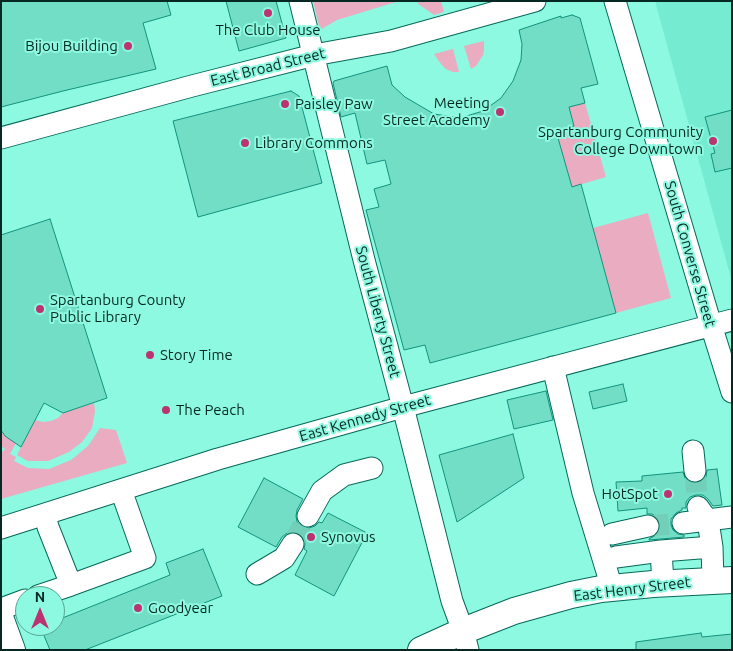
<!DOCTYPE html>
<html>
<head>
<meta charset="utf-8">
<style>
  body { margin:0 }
  #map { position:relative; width:733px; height:651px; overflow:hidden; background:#8df9e0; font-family:Ubuntu,sans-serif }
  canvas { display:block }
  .frame { position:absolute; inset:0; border:2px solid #052922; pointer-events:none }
  .north { position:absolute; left:15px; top:586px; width:50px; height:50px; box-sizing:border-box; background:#8df9e0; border:1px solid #57a694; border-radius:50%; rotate:0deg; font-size:14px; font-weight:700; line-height:20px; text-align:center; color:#052922 }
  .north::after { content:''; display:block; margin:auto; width:18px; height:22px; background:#bb3371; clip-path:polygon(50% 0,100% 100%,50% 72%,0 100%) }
</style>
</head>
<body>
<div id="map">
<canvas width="733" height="651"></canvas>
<div class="frame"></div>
<div class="north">N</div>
</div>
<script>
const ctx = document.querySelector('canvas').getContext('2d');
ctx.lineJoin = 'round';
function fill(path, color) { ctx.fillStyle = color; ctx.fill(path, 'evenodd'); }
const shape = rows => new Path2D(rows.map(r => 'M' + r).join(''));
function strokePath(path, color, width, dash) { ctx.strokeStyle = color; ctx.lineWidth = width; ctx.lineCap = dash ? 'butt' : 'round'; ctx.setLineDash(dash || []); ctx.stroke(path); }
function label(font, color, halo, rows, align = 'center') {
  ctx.font = font + ' Ubuntu,sans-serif'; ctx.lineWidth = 4; ctx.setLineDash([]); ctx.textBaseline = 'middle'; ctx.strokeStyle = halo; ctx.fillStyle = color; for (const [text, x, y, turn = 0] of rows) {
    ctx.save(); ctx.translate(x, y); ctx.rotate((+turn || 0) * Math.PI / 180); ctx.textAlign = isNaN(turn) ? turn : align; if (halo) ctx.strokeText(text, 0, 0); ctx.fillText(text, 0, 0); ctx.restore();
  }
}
fill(shape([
  [655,1,732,1,732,282]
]), '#75ebd1');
fill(shape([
  [313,1,399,1,337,20,320,30],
  [424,1,441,1,444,12,434,15,417,3],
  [484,41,484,50,483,55,476,66,471,69,464,46],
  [453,49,459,72,453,72,446,69,441,64,434,54],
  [585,103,606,177,572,187,558,138,566,135,564,129,574,126,569,107],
  [648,213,671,298,616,313,593,228],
  [94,403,95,411,92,428,82,442,69,452,48,461,28,461,17,455,35,420,43,422,51,421,58,418,63,413],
  [100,428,116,430,127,463,1,499,1,453,5,449,1,446,1,430,5,436,16,443,10,454,16,457,14,461,28,468,49,469,71,460,88,446]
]), '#e9acc0');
const building = shape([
  [1,1,167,1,171,15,143,23,156,69,63,91,1,107,1,1],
  [226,1,276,1,286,38,239,51,226,1],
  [572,15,580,18,598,84,581,88,585,103,569,107,574,126,564,129,566,135,558,138,572,187,581,184,616,313,430,363,425,345,404,350,366,210,379,207,374,189,391,184,385,160,367,164,355,113,341,117,333,83,334,81,387,66,392,85,405,97,434,114,460,118,483,111,501,98,513,81,521,60,522,44,519,30,561,16,561,18,572,15],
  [291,91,299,96,322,183,198,217,173,121,291,91],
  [732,110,732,168,715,172,711,154,715,153,705,117,732,110],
  [50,219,107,398,63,413,44,403,21,447,5,436,1,430,1,235,50,219],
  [623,384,627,401,593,409,589,392,623,384],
  [546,391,553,420,514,429,507,400,546,391],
  [513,434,524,478,457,522,439,455,513,434],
  [717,469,722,505,713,506,708,499,703,495,696,495,690,497,686,502,686,508,682,508,682,510,676,513,671,519,671,525,673,530,678,534,684,535,684,537,649,540,649,539,656,535,660,530,660,524,657,517,652,514,647,514,647,508,618,511,616,482,642,481,642,476,683,472,685,478,689,482,697,483,703,481,706,477,707,470,717,469],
  [264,478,303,499,297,510,296,516,297,522,302,527,309,528,315,526,319,522,322,523,328,513,367,533,334,596,295,575,307,551,304,549,305,544,304,539,300,534,293,532,287,533,282,537,276,547,238,527,264,478],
  [203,549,222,596,85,650,50,650,40,626,55,626,55,621,170,575,166,563,203,549],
  [701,633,702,637,732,634,732,650,636,650,636,642,701,633]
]);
fill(building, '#72dec6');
strokePath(building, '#13927d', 1);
strokePath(shape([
  [695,471,698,507],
  [648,526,683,523],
  [293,544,308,516]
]), '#72cfba', 21, [21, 11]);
const minor = shape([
  [300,1,364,260,403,407,452,601,463,631,468,650],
  [615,1,711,325,732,392],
  [1,138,192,86,314,55,391,41,535,1],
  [553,367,583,493,612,588],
  [693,451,695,471],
  [698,507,708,521,712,547,713,580],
  [45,514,48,527,71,585,145,558,121,490],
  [308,516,322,491,344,475,372,468],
  [683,523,732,517],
  [1,528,218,459,403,407,732,320],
  [612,534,648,526],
  [616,557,661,551],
  [257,574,284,558,293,544],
  [663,583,661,551,712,547],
  [38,596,71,585],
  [1,609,25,600]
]);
const major = shape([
  [1,620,12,650],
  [421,650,463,631,514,611,571,595,601,589,653,584,732,580]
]);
strokePath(minor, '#056959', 23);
strokePath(major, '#056959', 28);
strokePath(minor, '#fff', 21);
strokePath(major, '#fff', 26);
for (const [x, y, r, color] of [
  [268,13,5,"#bb3371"],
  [128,46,5,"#bb3371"],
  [285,104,5,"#bb3371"],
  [500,112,5,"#bb3371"],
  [713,141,5,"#bb3371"],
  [245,143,5,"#bb3371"],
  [40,309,5,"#bb3371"],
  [150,355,5,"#bb3371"],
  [166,410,5,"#bb3371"],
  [668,494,5,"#bb3371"],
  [311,537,5,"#bb3371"],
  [138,608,5,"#bb3371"]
]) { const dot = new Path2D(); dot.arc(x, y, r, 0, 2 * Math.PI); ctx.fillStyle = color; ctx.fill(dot); strokePath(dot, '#8df9e0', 2); }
label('15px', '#052922', '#8df9e0', [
  ["The Club House",268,30,"center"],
  ["Bijou Building",118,46,"right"],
  ["Meeting",490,103,"right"],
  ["Street Academy",490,120,"right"],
  ["Paisley Paw",295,104],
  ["Spartanburg Community",703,132,"right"],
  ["College Downtown",703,149,"right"],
  ["Library Commons",255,143],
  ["Spartanburg County",50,300],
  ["Public Library",50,317],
  ["Story Time",160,355],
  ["The Peach",176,410],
  ["HotSpot",658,494,"right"],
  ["Synovus",321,537],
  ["Goodyear",148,608]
], 'left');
label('15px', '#052922', '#8df9e0', [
  ["East Broad Street",268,67,-14],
  ["South Converse Street",690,254,74],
  ["South Liberty Street",378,312,75],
  ["East Kennedy Street",365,418,-16],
  ["East Henry Street",632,589,-7]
]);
</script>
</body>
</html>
